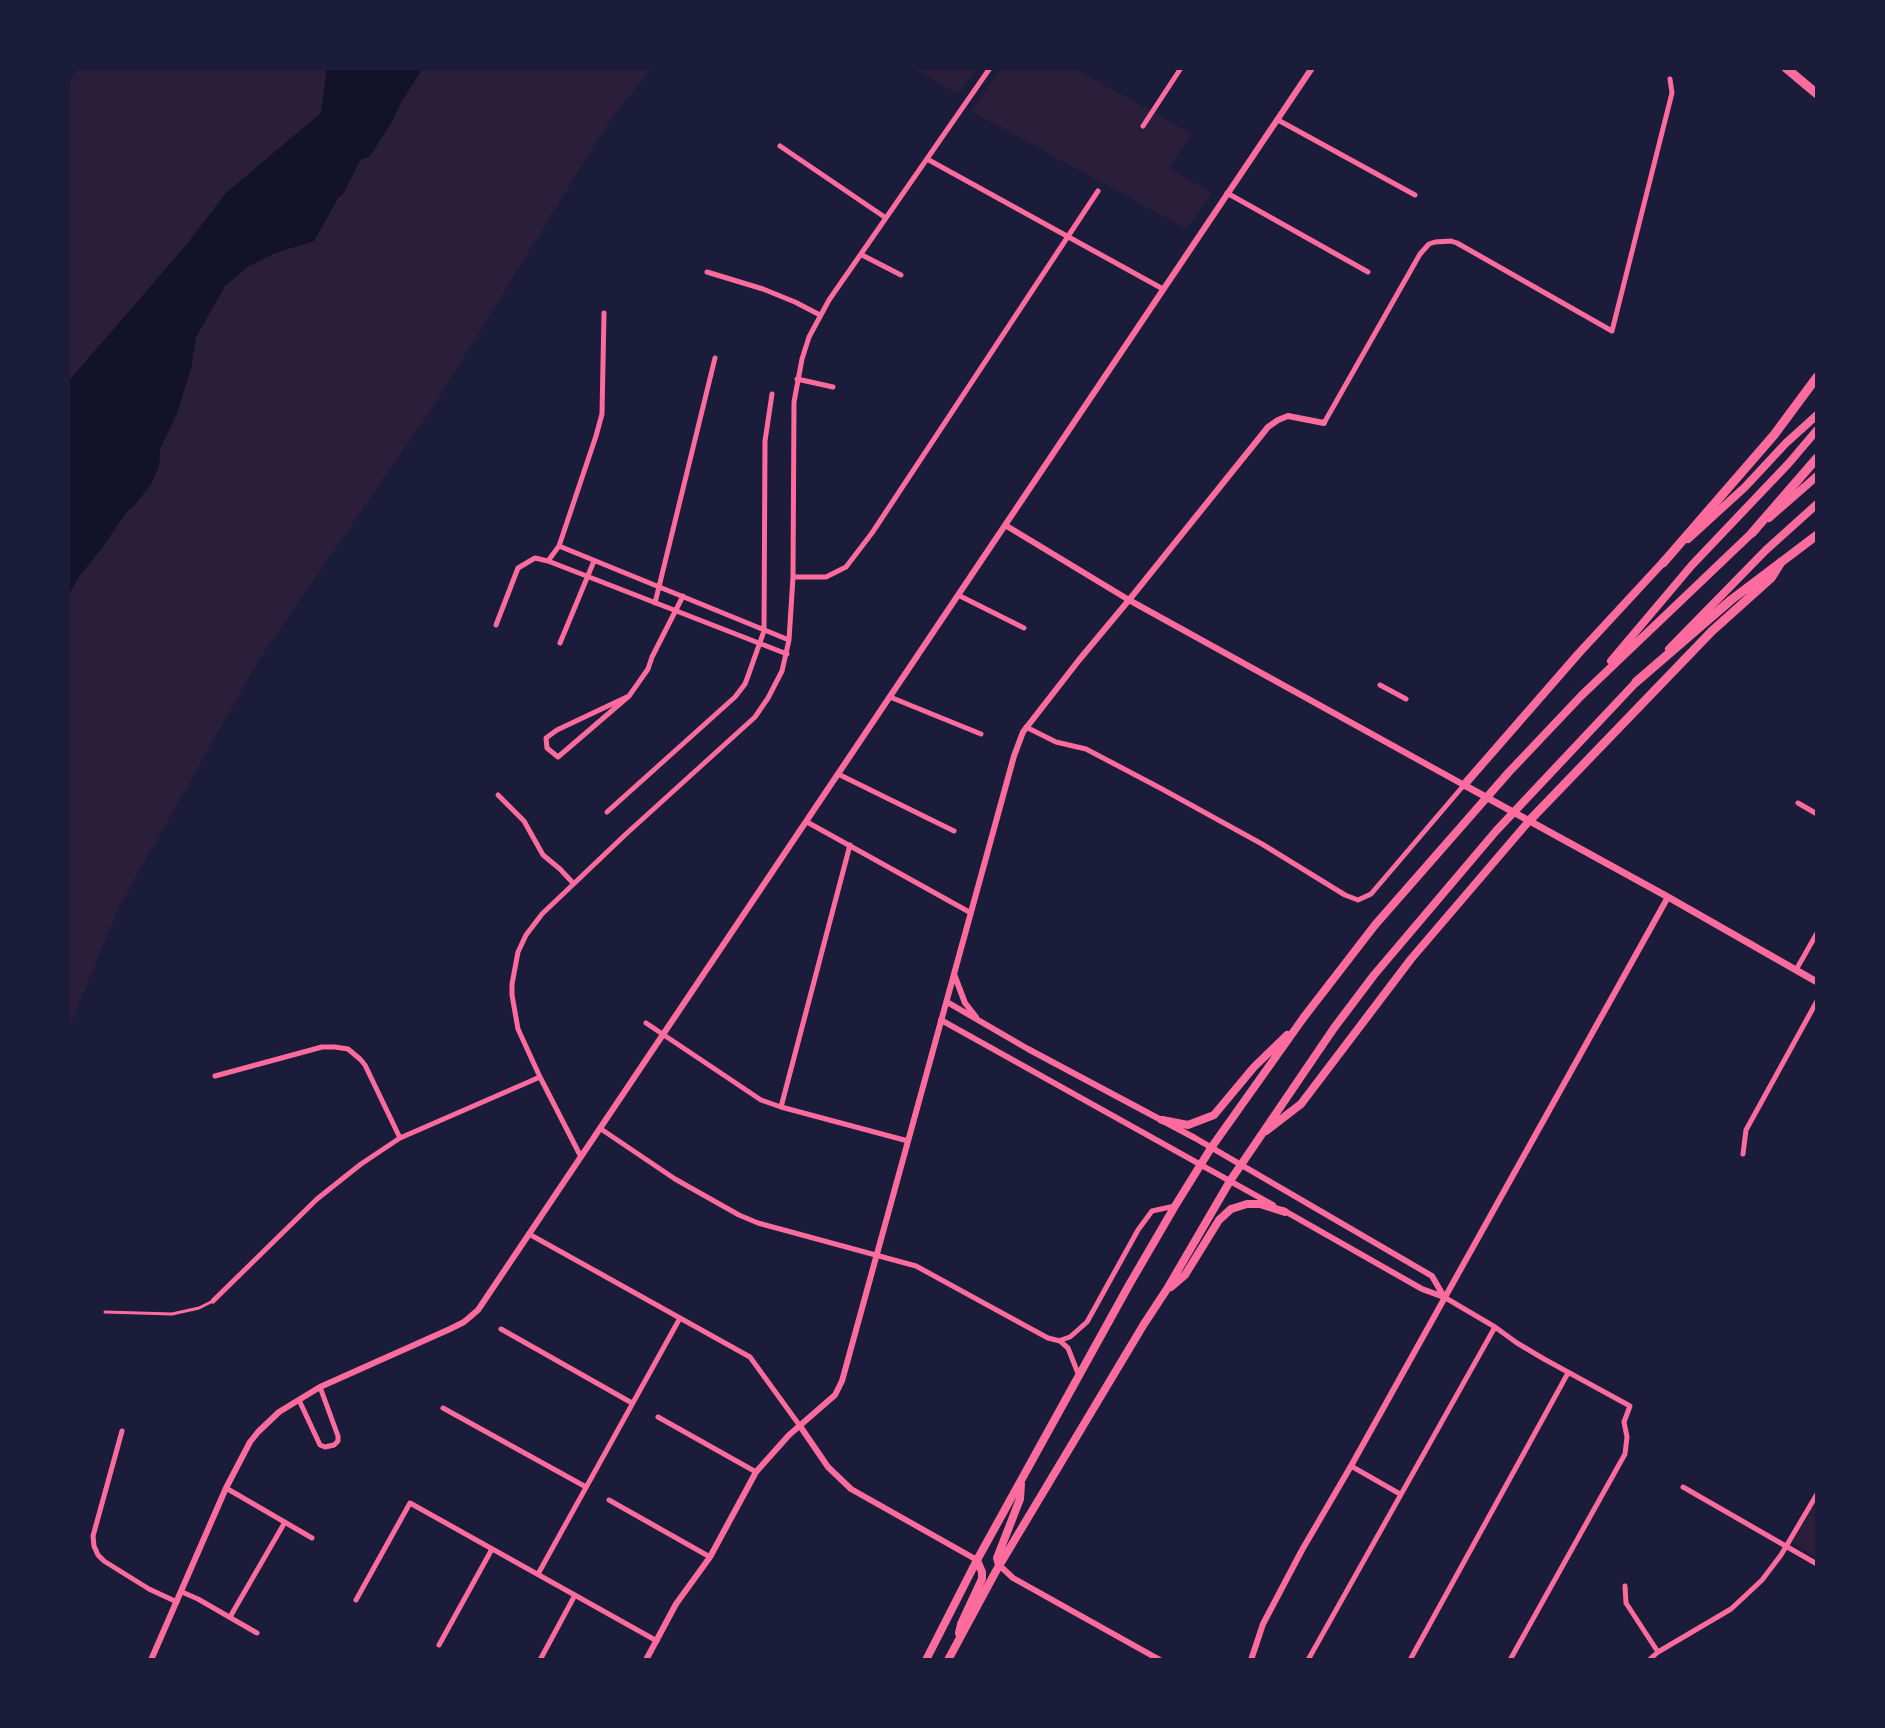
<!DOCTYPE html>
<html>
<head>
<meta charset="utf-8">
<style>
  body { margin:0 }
  #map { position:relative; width:1885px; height:1728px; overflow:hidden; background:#1b1b3a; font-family:"Archivo Narrow",sans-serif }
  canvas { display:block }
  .frame { position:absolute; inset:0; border:70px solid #1b1b3a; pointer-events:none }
</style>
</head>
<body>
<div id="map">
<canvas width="1885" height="1728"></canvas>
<div class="frame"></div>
</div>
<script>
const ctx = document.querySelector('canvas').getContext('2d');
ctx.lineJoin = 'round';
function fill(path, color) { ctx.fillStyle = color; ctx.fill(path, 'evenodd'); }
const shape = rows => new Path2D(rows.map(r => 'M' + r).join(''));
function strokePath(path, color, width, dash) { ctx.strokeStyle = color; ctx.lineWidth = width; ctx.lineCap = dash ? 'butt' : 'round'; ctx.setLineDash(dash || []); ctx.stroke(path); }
fill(shape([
  [78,68,327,68,321,113,226,193,187,244,68,382,68,85],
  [423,68,652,68,610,120,433,407,260,658,119,907,68,1030,68,596,78,578,104,546,127,511,134,506,151,484,159,466,160,449,177,413,191,368,196,337,225,286,247,267,275,253,314,241,338,198,343,194,360,160,370,156,393,120,400,104],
  [911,68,978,68,958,93],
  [1002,68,1074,68,1192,134,1169,168,1212,193,1187,229,971,111],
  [1817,1499,1817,1558,1792,1542]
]), '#2a1e3b');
fill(shape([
  [327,68,423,68,400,104,393,120,370,156,360,160,343,194,338,198,314,241,275,253,247,267,225,286,196,337,191,368,177,413,160,449,159,466,151,484,134,506,127,511,103,546,78,578,68,596,68,382,187,244,226,193,321,113]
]), '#12122b');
strokePath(shape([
  [105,1312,172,1314,199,1308,213,1301]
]), '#ff6b9d', 3);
strokePath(shape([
  [1278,120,1415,195],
  [1143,126,1181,68],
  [780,146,886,218],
  [927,159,1163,289],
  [1227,193,1368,272],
  [862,255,901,275],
  [707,272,763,289,795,302,820,315],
  [797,379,833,387],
  [1324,423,1420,254,1429,244,1435,242,1451,241,1457,243,1612,331,1672,93,1670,79],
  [559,546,789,640],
  [548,561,787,654],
  [793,577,826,577,846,567,872,533,1098,191],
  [958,595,1024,628],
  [655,603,715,358],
  [496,625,518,568,535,558,548,561,559,546,596,436,602,414,604,313],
  [560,643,594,561],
  [1380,685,1406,699],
  [629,696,557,730,546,738,547,748,558,757,629,696,648,669,652,657,683,596],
  [890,697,981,734],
  [1026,727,1056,742,1086,749,1162,789,1262,844,1345,895,1358,900,1371,894,1464,785],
  [838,774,954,831],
  [498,795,524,821,543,855,560,869,573,883],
  [1798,803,1817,814],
  [607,812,735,697,745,684,748,676,764,631,765,441,772,394],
  [807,822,971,913],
  [1796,970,1817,933],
  [646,1023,761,1100,781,1107,908,1141],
  [215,1076,322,1047,335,1047,348,1049,360,1059,365,1065,400,1138],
  [781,1107,850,845],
  [601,1129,675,1179,739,1215,758,1223,916,1266,1035,1331,1048,1338,1060,1341,1068,1348,1079,1376],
  [1743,1154,1746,1130,1817,1001],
  [581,1157,540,1077,518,1029,512,995,512,984,518,952,526,935,542,914,626,834,755,717,768,698,782,671,789,640,793,577,794,402,802,359,809,337,829,300,990,68],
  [529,1234,750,1357,800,1426],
  [1444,1297,1495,1327,1517,1343,1544,1359,1630,1406,1624,1422,1627,1437,1625,1454,1510,1660],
  [213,1301,317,1199,361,1164,400,1138,540,1077],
  [501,1329,632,1403],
  [1061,1340,1070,1337,1087,1322,1138,1230,1152,1211,1175,1206],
  [299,1400,320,1445,325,1447,334,1445,338,1441,338,1436,320,1387],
  [443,1408,586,1487],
  [658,1417,756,1472],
  [122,1431,93,1536,94,1546,98,1555,104,1561,149,1589,177,1602],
  [1351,1466,1400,1494],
  [1683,1487,1817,1564],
  [226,1488,312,1538],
  [609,1500,710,1557],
  [538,1574,680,1318],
  [1625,1586,1626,1603,1658,1652],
  [182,1592,198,1599,257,1633],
  [356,1600,410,1503,657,1641],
  [230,1617,285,1522],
  [439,1645,492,1549],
  [540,1660,575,1595],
  [1308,1660,1495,1327],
  [1410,1660,1568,1373],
  [1649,1660,1658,1652,1731,1609,1745,1596,1762,1580,1781,1555,1817,1494]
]), '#ff6b9d', 5);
strokePath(shape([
  [1005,525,1129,600,1464,785],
  [954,974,965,1003,976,1017],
  [947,1002,1028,1049,1195,1138,1432,1276,1444,1297],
  [941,1020,1273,1205],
  [1283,1210,1422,1289,1444,1297],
  [800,1426,828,1467,851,1489,977,1560],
  [999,1565,1013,1578,1160,1660],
  [151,1660,226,1488,250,1442,258,1432,279,1412,320,1387,450,1329,464,1322,478,1310,1312,68],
  [646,1660,676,1604,710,1557,756,1472,789,1435,835,1395,842,1381,1014,756,1023,732,1079,660,1129,600,1268,427,1278,420,1288,416,1324,423],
  [1251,1660,1263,1624,1302,1550,1351,1466,1668,897]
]), '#ff6b9d', 6);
strokePath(shape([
  [1464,785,1668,897,1817,982]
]), '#ff6b9d', 7);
strokePath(shape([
  [1769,518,1817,476],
  [1688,539,1745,487,1786,443,1817,415],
  [1669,649,1766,550,1817,504],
  [1611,661,1692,565,1789,463,1817,430],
  [1464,785,1579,653,1666,559],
  [1162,1120,1188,1125,1214,1115,1254,1067,1287,1035],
  [1266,1131,1301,1104,1411,959,1529,821],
  [1171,1287,1185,1275,1219,1220,1231,1209,1247,1204,1260,1204,1285,1212],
  [999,1565,997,1558,1020,1499,1021,1484],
  [959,1633,961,1624,982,1579,982,1572,977,1560],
  [926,1660,977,1560,1129,1285,1175,1206,1211,1148,1304,1017,1375,925,1509,772,1582,695,1756,529],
  [948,1660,996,1571,1144,1324,1167,1289,1230,1181,1334,1028,1374,975,1496,831,1640,678]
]), '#ff6b9d', 8);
strokePath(shape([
  [1786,68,1817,94],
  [1752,533,1817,458],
  [1663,563,1774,435,1817,377],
  [1636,682,1731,600,1817,535],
  [1529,821,1712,631,1771,578,1781,562]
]), '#ff6b9d', 9);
</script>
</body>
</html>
